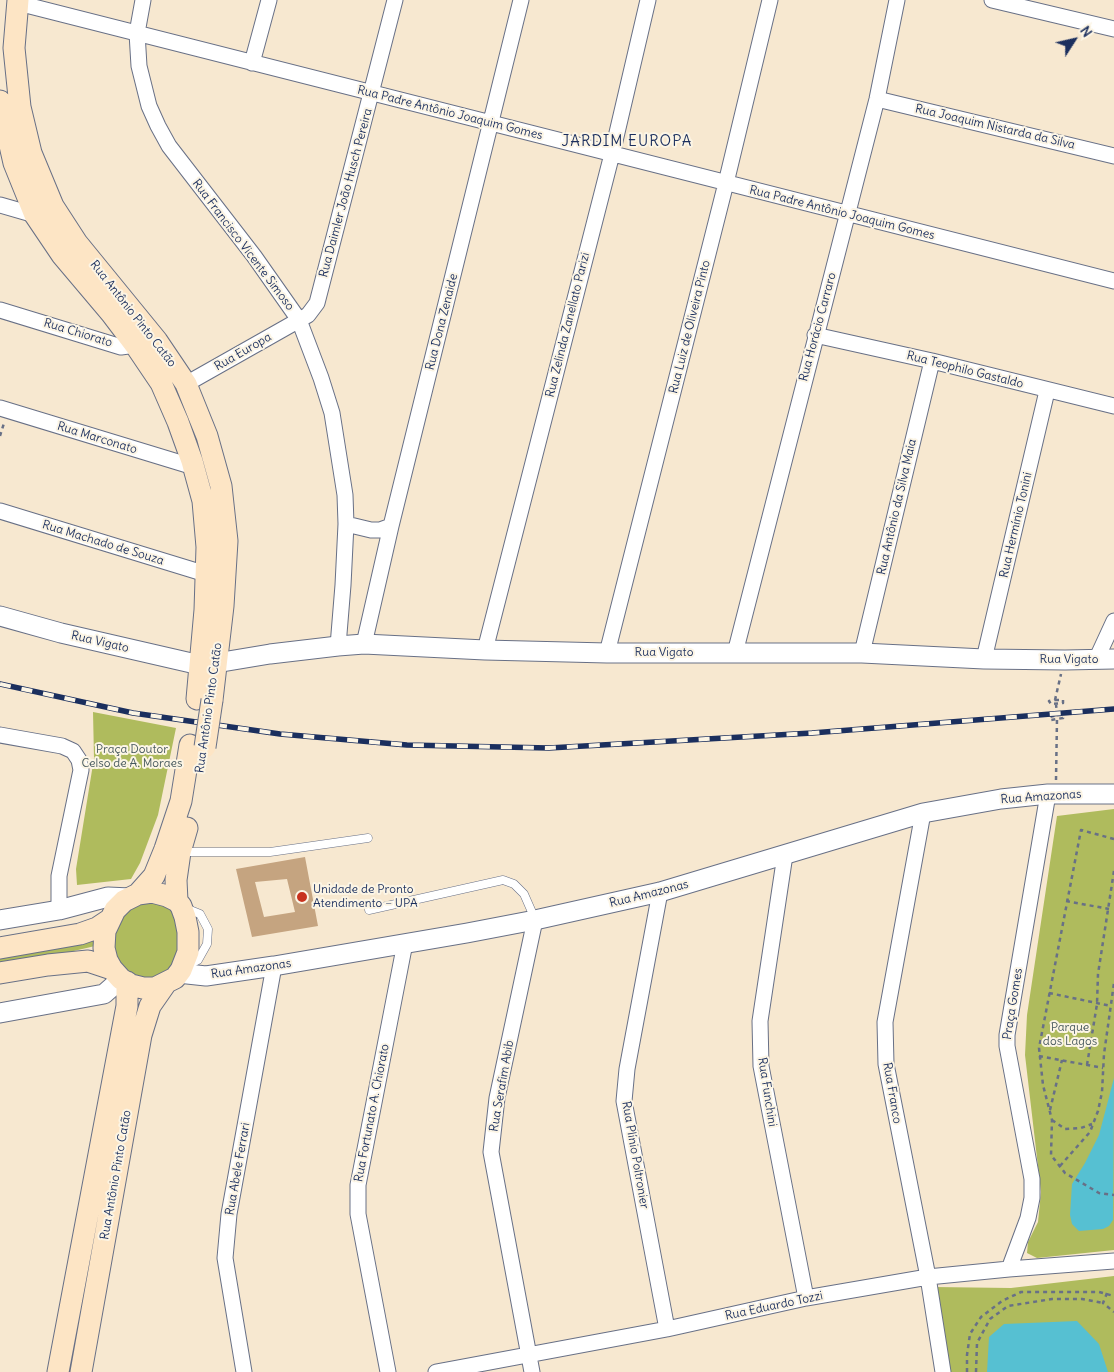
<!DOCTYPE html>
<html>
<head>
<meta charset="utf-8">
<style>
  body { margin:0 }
  #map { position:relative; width:1114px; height:1372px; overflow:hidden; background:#f7e8d0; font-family:Delius,sans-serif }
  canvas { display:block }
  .north { position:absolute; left:1049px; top:15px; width:50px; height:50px; -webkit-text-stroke:4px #fcf5e5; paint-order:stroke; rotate:55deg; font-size:14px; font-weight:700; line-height:20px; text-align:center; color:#1b2f5e }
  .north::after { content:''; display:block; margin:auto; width:18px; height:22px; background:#1b2f5e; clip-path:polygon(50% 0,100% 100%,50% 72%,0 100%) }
</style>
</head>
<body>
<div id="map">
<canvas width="1114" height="1372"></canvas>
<div class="north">N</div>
</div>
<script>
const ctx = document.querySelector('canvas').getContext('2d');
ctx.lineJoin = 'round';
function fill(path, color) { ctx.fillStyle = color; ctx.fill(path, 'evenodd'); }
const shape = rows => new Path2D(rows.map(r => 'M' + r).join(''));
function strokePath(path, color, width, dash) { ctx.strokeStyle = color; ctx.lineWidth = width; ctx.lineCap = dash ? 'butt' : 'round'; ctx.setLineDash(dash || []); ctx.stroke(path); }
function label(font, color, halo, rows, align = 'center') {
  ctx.font = font + ' Delius,sans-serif'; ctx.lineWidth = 4; ctx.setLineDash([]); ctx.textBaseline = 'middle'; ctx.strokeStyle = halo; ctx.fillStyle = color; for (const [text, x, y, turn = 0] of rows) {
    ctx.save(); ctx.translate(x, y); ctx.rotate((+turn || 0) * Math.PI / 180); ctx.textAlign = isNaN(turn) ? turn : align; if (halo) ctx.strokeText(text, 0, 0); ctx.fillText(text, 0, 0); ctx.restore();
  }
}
fill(shape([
  [93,712,176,728,158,815,140,863,131,879,77,885,76,869,94,758],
  [1114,809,1114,1250,1037,1258,1027,1253,1028,1242,1038,1222,1041,1192,1025,1055,1027,1015,1057,816],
  [145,899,170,908,178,920,181,934,175,966,165,976,142,982,112,958,114,920],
  [97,934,95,946,44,958,0,965,0,953],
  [1114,1276,1114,1372,948,1372,934,1287,1011,1288]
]), '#afbb5d');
fill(shape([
  [1114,1078,1113,1220,1109,1226,1103,1229,1079,1231,1072,1224,1070,1215,1072,1184,1085,1163,1099,1135],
  [1077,1321,1099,1344,1108,1372,987,1372,989,1337,1004,1324]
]), '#56c0d2');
fill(shape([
  [305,857,318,926,252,937,236,869],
  [287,879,295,912,264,917,255,882]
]), '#c5a480');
const service = shape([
  [181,852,270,852,368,838],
  [185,908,200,914,208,929,207,944,198,960,189,965],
  [369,910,503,880,514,884,524,894,535,919]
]);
const minor = shape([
  [143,0,137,33,139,66,149,106,158,126,169,146,254,256,299,320,321,378,332,413,345,495,346,524,343,585,338,646],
  [992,0,1114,29],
  [18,3,1114,281],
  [252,63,269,0],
  [877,99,1114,156],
  [0,205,35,215],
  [0,310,121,347,143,344],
  [815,335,932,361,1114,406],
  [186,384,308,315,317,303,395,0],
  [0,408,194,467],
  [0,511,206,574],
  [346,524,371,530,380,530,391,526],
  [364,644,391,526,521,0],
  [485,650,612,154,648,0],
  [607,653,726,183,770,0],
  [735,653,877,99,897,0],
  [862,653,932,361],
  [984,659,1047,391],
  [1096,660,1114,621],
  [0,735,62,746,73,751,79,760,81,770,59,876,59,910],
  [923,813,885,1022,886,1064,928,1277,943,1372],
  [785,855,760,1021,761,1066,806,1298],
  [660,892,627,1069,624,1101,667,1329],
  [1009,1269,1028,1218,1032,1198,1032,1179,1007,1046,1007,1035,1048,794],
  [244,1372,225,1258,229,1214,274,966],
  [388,1372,358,1214,358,1185,405,943],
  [436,1372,667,1329,806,1298,928,1277,1009,1269,1114,1261],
  [532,1372,491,1152,497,1098,535,920]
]);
const tertiary = shape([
  [0,616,61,633,200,665],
  [216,663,270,654,338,646,364,644,485,650,607,653,862,653,984,659,1065,660,1114,659],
  [0,920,59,910,108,897,130,898],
  [178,973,206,976,274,966,467,933,535,920,660,892,923,813,1001,799,1048,794,1114,794],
  [0,1013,104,994,121,979]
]);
const secondary = shape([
  [18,0,14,48,20,107,31,153,53,206,77,243,157,341,186,384,207,436,221,486,227,541,223,606,212,700],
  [0,101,14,163,35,215,62,255,111,313,136,346,161,383,178,422,192,461,203,501,207,547,205,610,197,699],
  [138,894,152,892,167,896,177,901,181,906,185,917,188,932,188,952,181,970,175,978,155,988,143,988,131,985,121,979,112,969,107,960,104,948,105,931,115,910,124,901,138,894,154,876,165,849,181,801,190,745],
  [177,901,176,880,180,852,187,828],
  [0,948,80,934,97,928,109,920],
  [0,973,48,965,88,961,112,969],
  [58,1372,127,1006,127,982],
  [81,1372,141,1035,150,1006,166,983]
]);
strokePath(service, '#687086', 9);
strokePath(minor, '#687086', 17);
strokePath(tertiary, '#687086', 21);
strokePath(secondary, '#687086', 23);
strokePath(shape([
  [0,436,4,423],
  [1055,700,1061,674],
  [1055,700,1063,700,1063,703,1051,704,1049,701,1055,700],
  [1056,704,1057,715],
  [1057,715,1062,715,1063,718,1051,720,1050,717,1057,715],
  [1056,780,1057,719],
  [1114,839,1081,830,1039,1048,1043,1085,1052,1120,1051,1155,1065,1173,1099,1193,1114,1195],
  [1066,901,1109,909],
  [1049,993,1111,1006],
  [1039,1056,1103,1068],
  [1087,1065,1097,1004,1098,974,1114,871],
  [1050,1110,1062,1060],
  [1052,1120,1065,1129,1081,1128,1092,1124],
  [1060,1166,1090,1132,1098,1111,1102,1092,1104,1054,1114,983],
  [1107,1293,1103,1303,1114,1312],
  [967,1372,967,1355,970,1334,981,1317,1002,1301,1021,1292,1099,1292,1114,1296],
  [976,1372,977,1343,990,1319,1008,1306,1052,1299,1082,1299,1103,1303]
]), '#687086', 2.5, [4, 4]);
strokePath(service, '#fff', 8);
strokePath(minor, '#fff', 15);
strokePath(tertiary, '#fff', 19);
strokePath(secondary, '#fde5c5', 21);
const rail = shape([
  [0,684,133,713,280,734,407,745,549,748,812,733,1114,709]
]);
strokePath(rail, '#1b2f5e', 5.5);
strokePath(rail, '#fcf5e5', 4, [11]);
const secondaryBridge = shape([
  [205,747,212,700]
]);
strokePath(secondaryBridge, '#687086', 23, []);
strokePath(secondaryBridge, '#fde5c5', 21);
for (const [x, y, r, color] of [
  [302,897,6,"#c8321e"]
]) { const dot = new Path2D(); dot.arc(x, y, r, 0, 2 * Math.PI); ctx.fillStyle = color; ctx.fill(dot); strokePath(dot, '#fcf5e5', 2); }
label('12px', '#1b2f5e', '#fcf5e5', [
  ["Rua Padre Antônio Joaquim Gomes",450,113,14],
  ["Rua Joaquim Nistarda da Silva",995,127,13],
  ["Rua Daimler João Husch Pereira",346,193,-75],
  ["Rua Padre Antônio Joaquim Gomes",842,213,14],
  ["Rua Francisco Vicente Simoso",243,245,53],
  ["Rua Antônio Pinto Catão",133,314,52],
  ["Rua Dona Zenaide",442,322,-76],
  ["Rua Zelinda Zanellato Parizi",568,325,-76],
  ["Rua Luiz de Oliveira Pinto",690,327,-76],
  ["Rua Horácio Carraro",818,327,-75],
  ["Rua Chiorato",78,333,17],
  ["Rua Europa",243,352,-30],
  ["Rua Teophilo Gastaldo",965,370,14],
  ["Rua Marconato",97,438,17],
  ["Rua Antônio da Silva Maia",897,507,-77],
  ["Rua Hermínio Tonini",1016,525,-77],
  ["Rua Machado de Souza",103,543,17],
  ["Rua Vigato",100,642,13],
  ["Rua Vigato",664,653],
  ["Rua Vigato",1069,660],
  ["Rua Antônio Pinto Catão",209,708,-82],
  ["Rua Amazonas",1041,797,-4],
  ["Rua Amazonas",649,894,-14],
  ["Rua Amazonas",251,969,-8],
  ["Praça Gomes",1013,1004,-81],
  ["Rua Serafim Abib",502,1086,-80],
  ["Rua Funchini",767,1092,81],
  ["Rua Franco",892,1093,80],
  ["Rua Fortunato A. Chiorato",372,1113,-79],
  ["Rua Plínio Poltronier",635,1155,80],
  ["Rua Abele Ferrari",238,1169,-80],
  ["Rua Antônio Pinto Catão",116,1175,-80],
  ["Rua Eduardo Tozzi",774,1306,-12]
]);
label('12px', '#47595e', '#fcf5e5', [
  ["Praça Doutor",132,750],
  ["Celso de A. Moraes",132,764],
  ["Parque",1070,1028],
  ["dos Lagos",1070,1042]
]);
label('12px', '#1b2f5e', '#fcf5e5', [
  ["Unidade de Pronto",313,890],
  ["Atendimento – UPA",313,904]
], 'left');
ctx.letterSpacing = '1px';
label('15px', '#1b2f5e', '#fcf5e5', [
  ["JARDIM EUROPA",627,142]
]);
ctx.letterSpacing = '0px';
</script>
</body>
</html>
